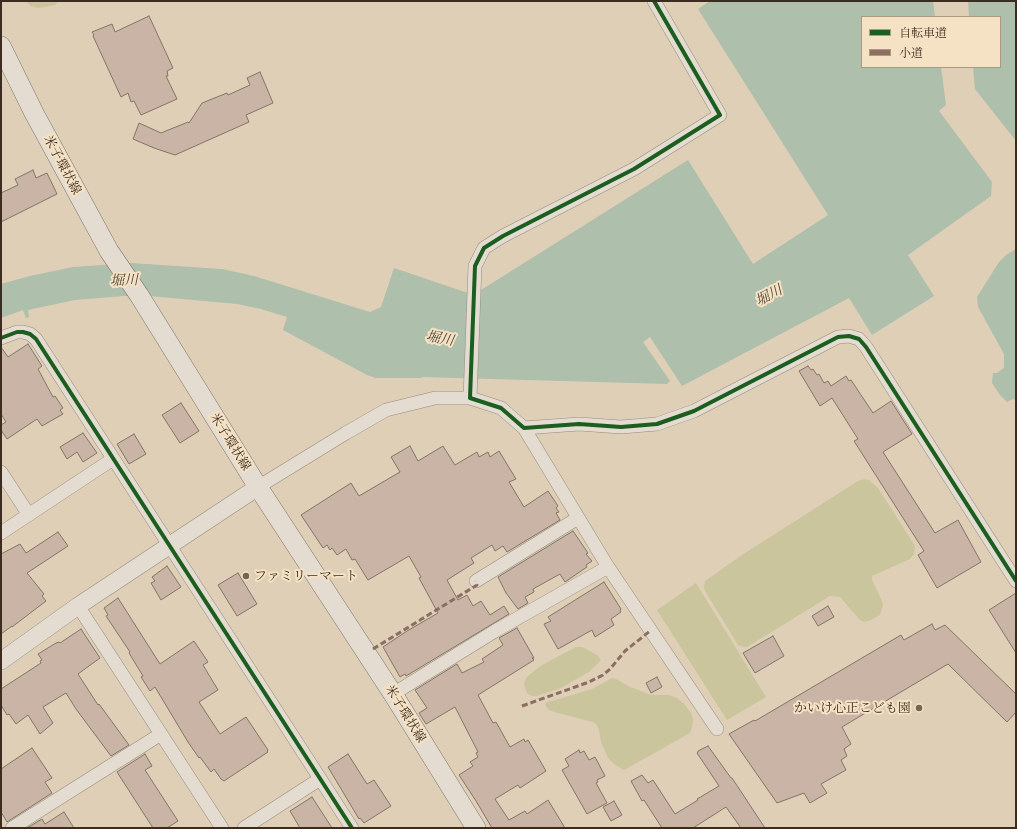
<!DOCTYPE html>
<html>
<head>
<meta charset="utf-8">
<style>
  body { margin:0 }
  #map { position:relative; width:1017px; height:829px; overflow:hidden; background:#decfb6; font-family:"EB Garamond","Noto Serif JP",serif }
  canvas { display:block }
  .frame { position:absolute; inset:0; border:2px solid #3c2c20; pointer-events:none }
  .legend { position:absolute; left:861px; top:16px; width:140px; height:52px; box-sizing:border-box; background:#f5e2c4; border:1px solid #ab9982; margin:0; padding:5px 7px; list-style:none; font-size:12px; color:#3c2c20 }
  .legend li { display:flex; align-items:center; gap:8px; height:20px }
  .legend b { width:20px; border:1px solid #ab9982 }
</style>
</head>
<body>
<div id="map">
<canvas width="1017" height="829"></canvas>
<div class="frame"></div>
<ul class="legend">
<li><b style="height:5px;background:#1b5e20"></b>自転車道</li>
<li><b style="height:5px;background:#8d6e63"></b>小道</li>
</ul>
</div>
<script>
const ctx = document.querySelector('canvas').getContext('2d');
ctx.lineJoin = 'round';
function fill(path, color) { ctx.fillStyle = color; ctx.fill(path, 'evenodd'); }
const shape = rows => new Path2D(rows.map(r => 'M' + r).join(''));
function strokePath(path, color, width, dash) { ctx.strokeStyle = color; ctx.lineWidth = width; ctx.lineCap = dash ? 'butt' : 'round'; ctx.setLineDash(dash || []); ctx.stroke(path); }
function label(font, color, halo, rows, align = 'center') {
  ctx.font = font + ' "EB Garamond","Noto Serif JP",serif'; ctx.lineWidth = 4; ctx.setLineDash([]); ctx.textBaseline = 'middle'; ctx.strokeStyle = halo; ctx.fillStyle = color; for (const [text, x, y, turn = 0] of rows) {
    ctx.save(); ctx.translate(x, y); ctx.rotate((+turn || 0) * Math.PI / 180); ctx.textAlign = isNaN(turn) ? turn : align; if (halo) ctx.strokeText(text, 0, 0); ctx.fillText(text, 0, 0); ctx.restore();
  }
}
fill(shape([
  [25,1,59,1,55,5,38,8,31,6],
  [865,479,869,480,878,488,915,546,914,554,910,559,872,576,872,580,882,601,883,605,880,615,871,620,864,622,859,619,840,597,830,596,747,647,743,647,738,645,705,591,704,588,705,581,742,555,858,481],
  [696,583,766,697,727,720,657,610],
  [576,647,582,647,586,649,597,655,601,660,590,671,561,688,537,696,532,696,527,693,524,684,526,678,529,675,542,665],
  [612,678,616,679,628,686,651,695,668,695,677,698,684,704,691,713,693,719,692,728,690,733,624,770,614,764,608,758,601,742,599,730,597,725,593,722,554,712,549,710,545,705,547,702,552,701,592,689]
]), '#cac59c');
fill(shape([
  [710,1,933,1,935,17,862,17,862,67,941,67,946,105,939,111,992,182,991,196,908,255,934,296,872,335,849,298,682,386,650,337,643,342,670,381,667,384,422,377,421,378,376,378,367,375,283,330,287,317,261,309,237,304,150,296,123,296,75,300,28,310,29,317,26,318,23,310,1,318,1,284,30,276,73,267,131,263,222,269,254,276,370,312,381,307,394,268,465,292,481,290,688,160,753,264,828,215,698,9],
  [968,1,1016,1,1016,141,975,89,973,67,1000,67,1000,17,969,17],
  [1016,249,1016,400,1013,399,1007,402,1000,395,992,383,993,373,997,373,1004,368,1004,354,978,307,977,297,999,262,1006,255]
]), '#aebfac');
const building = shape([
  [149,16,173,68,167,71,168,76,166,76,177,99,141,115,134,101,131,102,128,93,121,97,93,36,94,35,92,32,112,24,115,32,149,16],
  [260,72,273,103,246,115,249,122,175,155,154,148,133,139,139,123,161,133,188,122,189,123,202,103,227,93,228,95,250,85,247,78,260,72],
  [33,170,36,178,47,173,57,194,1,222,1,193,18,185,15,179,33,170],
  [28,344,42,366,38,369,53,397,55,396,63,408,60,410,63,414,42,426,37,419,7,439,1,430,1,425,6,422,1,414,1,347,8,357,28,344],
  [808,366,811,370,813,369,817,375,819,374,824,383,828,381,831,386,846,376,849,381,851,380,873,413,891,401,912,434,883,452,935,533,958,520,981,562,937,588,918,555,924,551,854,441,858,439,832,398,820,406,799,371,808,366],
  [181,403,199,431,180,443,162,415,181,403],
  [83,433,97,453,83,462,77,452,67,459,60,447,83,433],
  [134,434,146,454,129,464,117,444,134,434],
  [410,446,418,461,443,446,455,465,477,452,479,457,488,452,490,457,499,451,516,479,509,482,524,507,548,491,558,506,556,508,559,512,556,513,560,520,507,552,503,546,495,551,492,545,471,558,474,563,447,580,458,600,467,595,473,606,481,601,490,615,504,606,509,614,406,676,405,674,400,677,383,647,407,631,438,613,419,578,421,577,409,556,368,580,355,559,352,560,346,549,337,555,332,548,330,550,327,545,323,548,301,515,351,483,359,496,400,472,391,457,410,446],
  [573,531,588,553,586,554,592,561,586,565,587,567,565,582,560,574,533,589,534,592,525,597,528,603,518,609,506,593,498,577,573,531],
  [58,532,68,546,27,573,44,594,42,596,46,601,12,627,12,626,1,634,1,554,20,544,26,553,58,532],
  [167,566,181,587,161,600,151,583,155,581,152,577,167,566],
  [238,573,257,604,237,616,218,585,238,573],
  [604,582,621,609,620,610,621,612,611,619,614,625,595,637,592,630,558,649,544,624,551,621,548,617,604,582],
  [1016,593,1016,653,989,610,1016,593],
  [118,598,160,664,194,641,208,662,203,665,218,690,199,702,220,734,246,717,268,750,267,751,268,752,224,781,221,779,214,769,211,772,200,757,199,758,188,742,155,687,150,691,141,677,143,676,129,653,130,652,106,616,108,615,104,608,118,598],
  [828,606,834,617,818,626,812,616,828,606],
  [932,624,935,630,945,625,1016,694,1016,712,1007,722,948,664,842,727,851,744,844,749,847,756,841,760,846,770,821,784,827,793,810,803,804,793,777,803,729,734,754,720,755,721,901,635,904,640,932,624],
  [517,628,534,658,532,658,534,660,478,695,493,723,496,722,510,747,524,739,525,742,528,740,546,771,520,788,518,785,495,799,509,820,525,811,527,814,548,800,565,828,492,828,476,801,459,775,473,766,470,762,478,757,476,753,478,752,455,707,426,724,419,713,427,708,415,690,457,664,462,673,484,662,482,659,503,645,499,638,517,628],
  [81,629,100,658,78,674,98,705,99,704,129,745,111,756,76,709,66,693,43,707,53,723,40,734,28,715,16,724,9,714,7,715,1,705,1,689,41,663,40,661,42,660,38,654,56,643,59,642,60,643,81,629],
  [773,636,784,656,755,673,743,653,773,636],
  [657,677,662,687,651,693,646,683,657,677],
  [708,746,731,778,732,778,765,828,741,828,726,807,693,828,662,828,644,800,642,801,631,781,642,775,648,783,653,780,675,814,698,800,697,799,719,786,697,753,698,752,698,751,708,746],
  [32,748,52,778,45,782,52,793,7,822,1,812,1,769,32,748],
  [579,750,580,753,584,751,589,760,595,757,605,776,597,780,598,782,596,783,607,803,587,814,562,770,569,766,565,759,579,750],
  [145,754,152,766,145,770,178,821,167,828,153,828,117,772,145,754],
  [348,754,367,784,374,780,391,806,364,823,360,818,359,819,328,767,348,754],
  [312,797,332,828,300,828,290,811,312,797],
  [614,801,622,815,611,821,603,807,614,801],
  [64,812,74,828,27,828,42,819,45,824,64,812]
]);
fill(building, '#c9b4a6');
strokePath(building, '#807668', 1);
const minor = shape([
  [1,338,17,332,23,332,30,334,36,339,352,828],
  [470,398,475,266,484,248,503,236,634,169,720,115,654,1],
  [524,428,579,424,621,427,657,424,694,411,838,337,849,336,859,339,866,347,1016,581],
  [1,472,29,515],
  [258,487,346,433,386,410,435,398,470,398,501,408,524,428,608,567,717,729],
  [1,533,113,459],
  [476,581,578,518],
  [78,606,222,828],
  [393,694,495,631,608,567],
  [12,828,161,734],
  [244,828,320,779]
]);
const tertiary = shape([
  [1,661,78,606,258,487]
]);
const secondary = shape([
  [1,46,34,113,109,251,139,295,258,487,393,694,476,828]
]);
strokePath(minor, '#968c7d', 14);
strokePath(tertiary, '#968c7d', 18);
strokePath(secondary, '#807668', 20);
strokePath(minor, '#e4dcd0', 13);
strokePath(tertiary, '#e4dcd0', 17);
strokePath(secondary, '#e4dcd0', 19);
strokePath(shape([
  [373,649,477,585,476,581],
  [522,706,589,682,603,675,610,669,625,651,650,631]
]), '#8d6e63', 3, [6, 3]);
strokePath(shape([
  [654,1,720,115,634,169,503,236,484,248,475,266,470,398,501,408,524,428,579,424,621,427,657,424,694,411,838,337,849,336,859,339,866,347,1016,581],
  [1,338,17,332,23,332,30,334,36,339,352,828]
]), '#1b5e20', 4);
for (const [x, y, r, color] of [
  [246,576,4,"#756554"],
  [919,708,4,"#756554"]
]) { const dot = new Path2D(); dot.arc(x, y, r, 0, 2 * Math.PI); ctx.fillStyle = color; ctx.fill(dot); strokePath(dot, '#f5e2c4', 1.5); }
label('13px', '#3c2c20', '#f5e2c4', [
  ["米子環状線",62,165,62],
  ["米子環状線",230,442,58],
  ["米子環状線",405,714,58]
]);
label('13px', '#3c2c20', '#f5e2c4', [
  ["ファミリーマート",254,576],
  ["かいけ心正こども園",911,708,"right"]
], 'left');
label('italic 14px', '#4f483b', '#f5e2c4', [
  ["堀川",124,281,-2],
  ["堀川",769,296,-28],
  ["堀川",440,339,10]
]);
</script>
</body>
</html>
